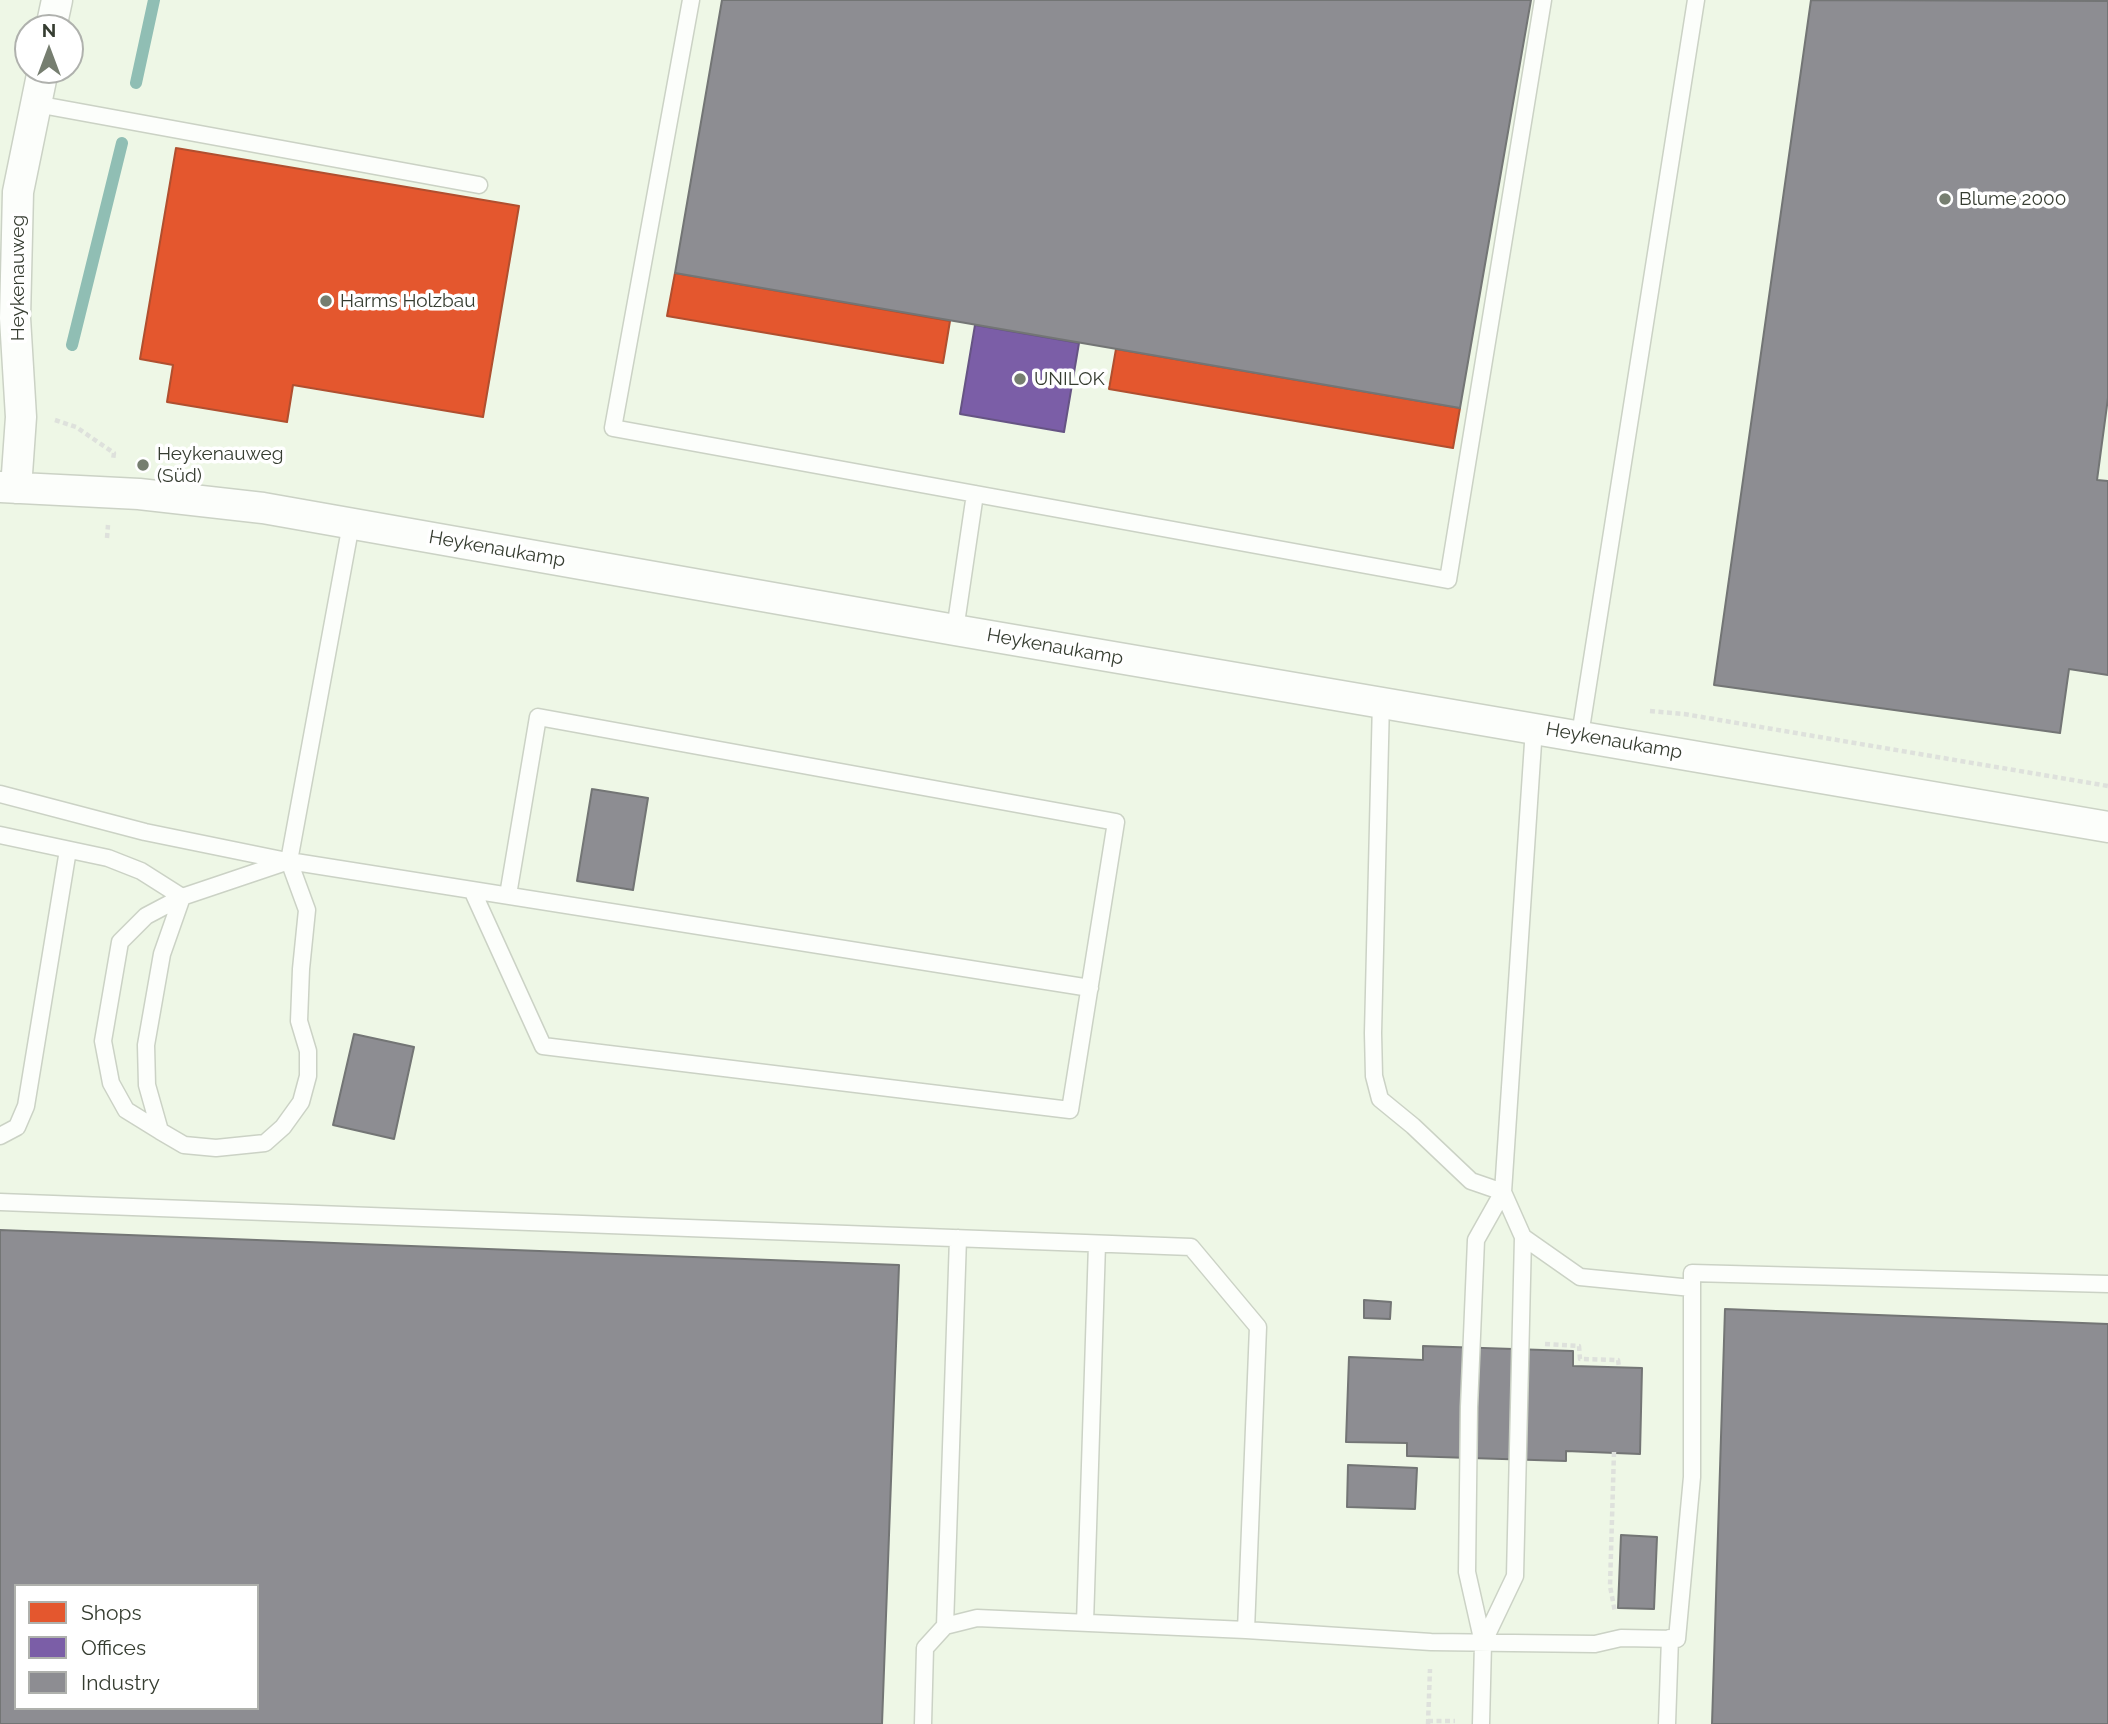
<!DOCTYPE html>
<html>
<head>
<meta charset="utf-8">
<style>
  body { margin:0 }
  #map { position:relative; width:2108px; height:1724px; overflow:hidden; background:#eef7e6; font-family:Raleway,sans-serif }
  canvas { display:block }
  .legend { position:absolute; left:14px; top:1584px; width:245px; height:126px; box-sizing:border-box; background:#fff; border:2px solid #afb1ad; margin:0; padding:9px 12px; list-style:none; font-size:21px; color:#363d31 }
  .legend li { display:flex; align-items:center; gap:14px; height:35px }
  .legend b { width:35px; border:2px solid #afb1ad }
  .north { position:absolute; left:14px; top:14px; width:70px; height:70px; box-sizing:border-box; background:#fff; border:2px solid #afb1ad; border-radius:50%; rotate:0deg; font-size:19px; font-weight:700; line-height:28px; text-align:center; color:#363d31 }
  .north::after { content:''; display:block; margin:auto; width:24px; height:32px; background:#767e70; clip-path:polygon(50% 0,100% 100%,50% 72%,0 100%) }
</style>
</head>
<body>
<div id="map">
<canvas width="2108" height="1724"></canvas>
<ul class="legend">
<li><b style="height:19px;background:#e4572e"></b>Shops</li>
<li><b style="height:19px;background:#7b5ea7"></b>Offices</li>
<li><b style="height:19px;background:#8d8d92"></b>Industry</li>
</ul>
<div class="north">N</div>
</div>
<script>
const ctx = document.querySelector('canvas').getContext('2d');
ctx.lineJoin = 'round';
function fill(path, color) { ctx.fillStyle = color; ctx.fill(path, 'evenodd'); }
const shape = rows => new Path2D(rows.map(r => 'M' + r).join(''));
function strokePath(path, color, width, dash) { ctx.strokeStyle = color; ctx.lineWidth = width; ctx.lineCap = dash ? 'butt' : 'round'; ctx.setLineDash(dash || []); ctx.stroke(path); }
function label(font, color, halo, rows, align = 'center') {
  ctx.font = font + ' Raleway,sans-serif'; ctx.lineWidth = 7; ctx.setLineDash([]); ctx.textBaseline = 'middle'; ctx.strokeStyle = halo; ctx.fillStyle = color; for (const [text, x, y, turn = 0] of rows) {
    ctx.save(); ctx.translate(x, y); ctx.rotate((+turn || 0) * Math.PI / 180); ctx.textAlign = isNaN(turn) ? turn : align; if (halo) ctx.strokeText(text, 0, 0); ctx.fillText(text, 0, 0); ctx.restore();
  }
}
const shops = shape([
  [176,148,519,206,483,417,293,385,287,422,167,402,173,365,140,359,176,148],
  [675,273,950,321,943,363,667,316,675,273],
  [1116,349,1460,408,1453,448,1109,389,1116,349]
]);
fill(shops, '#e4572e');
strokePath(shops, '#b04f2f', 2);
const offices = shape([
  [975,325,1079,343,1064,432,960,414,975,325]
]);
fill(offices, '#7b5ea7');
strokePath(offices, '#665484', 2);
const industry = shape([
  [722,0,1531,0,1460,408,675,273,722,0],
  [1811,0,2108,1,2108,398,2097,480,2108,481,2108,675,2069,669,2060,733,1714,685,1811,0],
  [592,789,648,798,633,890,577,881,592,789],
  [354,1034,414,1047,394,1139,333,1125,354,1034],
  [0,1230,899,1265,882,1724,0,1724,0,1230],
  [16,1586,257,1586,257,1708,16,1708,16,1586],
  [1364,1300,1391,1302,1390,1319,1364,1318,1364,1300],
  [1725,1309,2108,1324,2108,1724,1712,1724,1725,1309],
  [1423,1346,1573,1351,1573,1366,1642,1368,1640,1454,1566,1451,1566,1461,1407,1456,1407,1443,1346,1442,1349,1357,1423,1360,1423,1346],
  [1348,1465,1417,1468,1415,1509,1347,1507,1348,1465],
  [1621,1535,1657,1537,1654,1609,1618,1608,1621,1535]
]);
fill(industry, '#8d8d92');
strokePath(industry, '#737575', 2);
strokePath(shape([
  [136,83,154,0],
  [72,345,122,143]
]), '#90beb4', 12);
const service = shape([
  [691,0,613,428,1448,580,1543,0],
  [36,104,479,185],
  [351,524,289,861,1090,988],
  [955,630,975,494],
  [1381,701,1373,1033,1374,1076,1380,1099,1413,1126,1471,1181,1503,1192,1523,1237,1515,1576,1483,1643],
  [1580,735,1696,0],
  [0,794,145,832,287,861],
  [0,835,108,858,141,871,182,897],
  [289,861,307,910,301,969,299,1021,308,1051,308,1076,301,1102,283,1127,265,1143,216,1148,184,1145,160,1131,147,1085,146,1045,162,954,182,897,289,861],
  [472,890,543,1046,1070,1110,1116,822,538,717,508,895],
  [160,1131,126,1110,111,1083,103,1041,120,942,146,916,182,897],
  [0,1136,17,1127,26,1106,68,850],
  [0,1202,1191,1247,1258,1327,1246,1630],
  [1523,1237,1580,1277,1692,1288],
  [1085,1623,1097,1244],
  [945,1626,958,1238],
  [923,1724,925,1648,945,1626,977,1618,1246,1630,1431,1642,1595,1644,1621,1638,1677,1639,1692,1477,1692,1273,2108,1284],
  [1481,1724,1483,1643,1467,1572,1469,1407,1476,1240,1503,1192,1534,728],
  [1667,1724,1670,1638]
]);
const minor = shape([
  [51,28,57,0],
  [0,487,139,494,263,508,955,630,2108,827],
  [16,488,21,417,15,318,18,192,43,70]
]);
strokePath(service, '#cbd2c5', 19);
strokePath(minor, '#cbd2c5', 33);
strokePath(shape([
  [55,420,76,427,114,453,113,460],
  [107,538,108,525],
  [1650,711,1684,714,2108,786],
  [1545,1344,1579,1346,1580,1359,1618,1360,1619,1367],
  [1614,1452,1610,1586,1615,1612],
  [1428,1721,1455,1721],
  [1428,1724,1430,1669]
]), '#dee1dc', 4.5, [5, 3.5]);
strokePath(service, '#fcfefb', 16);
strokePath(minor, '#fcfefb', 30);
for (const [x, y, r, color] of [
  [1945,199,7,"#767e70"],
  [326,301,7,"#767e70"],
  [1020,379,7,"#767e70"],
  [143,465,7,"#767e70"]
]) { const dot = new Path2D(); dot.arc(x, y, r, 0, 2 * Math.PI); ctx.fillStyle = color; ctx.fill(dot); strokePath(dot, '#fff', 2.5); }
label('19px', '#363d31', '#fff', [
  ["Blume 2000",1959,199],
  ["Harms Holzbau",340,301],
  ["UNILOK",1034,379],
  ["Heykenauweg",157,454],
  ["(Süd)",157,476]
], 'left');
label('19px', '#363d31', '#fff', [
  ["Heykenauweg",18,278,-90],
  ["Heykenaukamp",497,549,10],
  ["Heykenaukamp",1055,647,10],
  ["Heykenaukamp",1614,741,10]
]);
</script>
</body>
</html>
